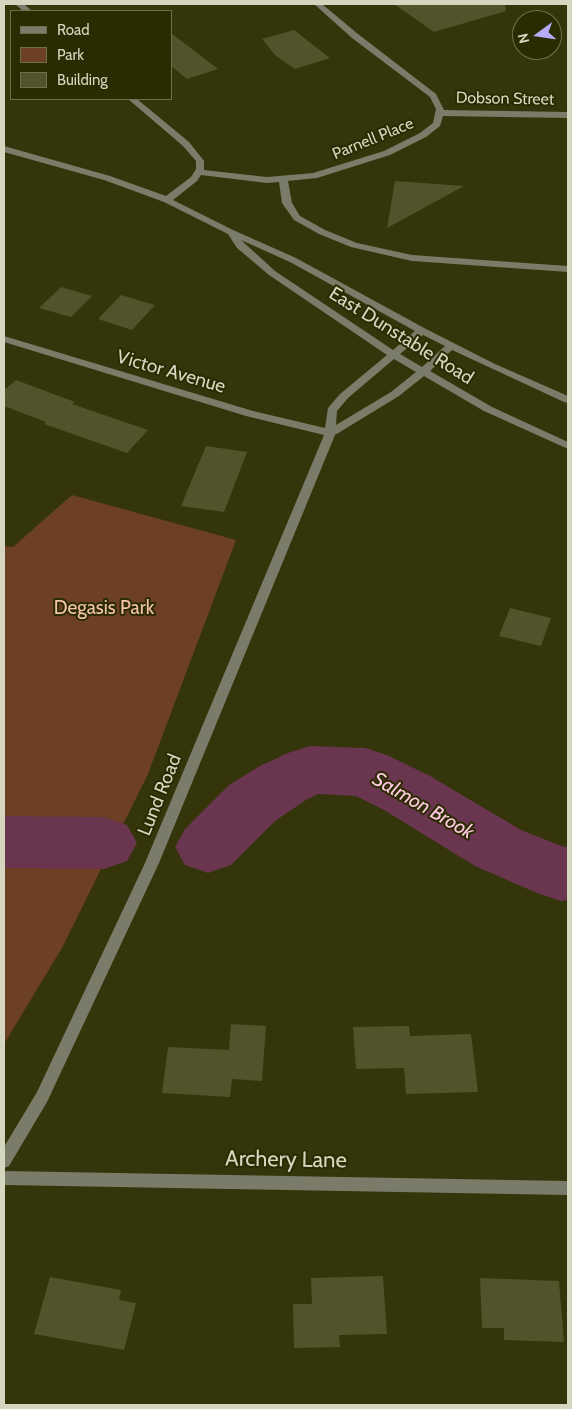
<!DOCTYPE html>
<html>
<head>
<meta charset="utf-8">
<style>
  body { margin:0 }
  #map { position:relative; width:572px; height:1409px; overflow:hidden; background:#34350b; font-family:Cabin,sans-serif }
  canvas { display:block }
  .frame { position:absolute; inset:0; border:5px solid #d4d6bf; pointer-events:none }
  .legend { position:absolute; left:10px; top:10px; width:162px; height:90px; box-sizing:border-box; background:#2a2b00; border:1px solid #6e6f4c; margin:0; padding:6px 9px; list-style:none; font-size:15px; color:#d4d6bf }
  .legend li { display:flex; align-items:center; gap:10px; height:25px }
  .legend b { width:25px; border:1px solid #6e6f4c }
  .north { position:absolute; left:512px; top:10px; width:50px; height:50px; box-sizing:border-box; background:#2a2b00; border:1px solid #6e6f4c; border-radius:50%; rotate:256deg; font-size:14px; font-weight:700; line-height:20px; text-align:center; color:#d4d6bf }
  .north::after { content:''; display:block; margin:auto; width:18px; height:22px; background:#b6abf8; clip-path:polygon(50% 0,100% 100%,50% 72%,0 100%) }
</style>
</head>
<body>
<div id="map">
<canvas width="572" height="1409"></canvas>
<div class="frame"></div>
<ul class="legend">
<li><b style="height:6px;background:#7a7b69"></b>Road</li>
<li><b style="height:14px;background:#6d3f24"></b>Park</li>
<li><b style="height:14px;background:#52532a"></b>Building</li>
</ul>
<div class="north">N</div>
</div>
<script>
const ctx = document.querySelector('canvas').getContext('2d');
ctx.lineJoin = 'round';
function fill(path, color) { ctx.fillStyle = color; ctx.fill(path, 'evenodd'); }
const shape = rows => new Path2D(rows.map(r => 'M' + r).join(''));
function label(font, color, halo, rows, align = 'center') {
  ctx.font = font + ' Cabin,sans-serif'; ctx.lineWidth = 4; ctx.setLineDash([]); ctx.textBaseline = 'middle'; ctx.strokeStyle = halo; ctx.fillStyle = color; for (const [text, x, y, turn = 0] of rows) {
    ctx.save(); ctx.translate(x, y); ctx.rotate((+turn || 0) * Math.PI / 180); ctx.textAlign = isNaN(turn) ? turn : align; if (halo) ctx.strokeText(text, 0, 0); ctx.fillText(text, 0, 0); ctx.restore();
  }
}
fill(shape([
  [72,495,236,540,148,774,62,948,4,1044,4,546,13,547]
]), '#6d3f24');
fill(shape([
  [310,746,365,748,387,755,430,776,521,830,564,847,568,846,568,900,561,901,537,893,475,866,384,810,356,796,318,794,306,800,275,821,231,865,208,873,185,865,175,847,185,829,229,785,260,766,288,753,310,746],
  [4,816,104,817,127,825,137,843,127,861,104,869,4,868,4,816]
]), '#6a354f');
fill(shape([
  [394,4,505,4,506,11,434,32],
  [294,30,330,58,295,69,276,56,262,39],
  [171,33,218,69,187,79,171,66],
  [395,181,464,186,387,228],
  [61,287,92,296,71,317,39,308],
  [121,295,155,305,132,330,98,319],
  [16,380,75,402,72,404,148,430,127,453,44,424,46,422,4,406,4,390],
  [206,446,247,452,224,512,181,506],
  [510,608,551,618,541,646,499,636],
  [231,1024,266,1026,262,1081,232,1079,230,1097,162,1093,168,1047,229,1050],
  [409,1026,410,1036,471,1034,478,1092,406,1094,404,1068,356,1069,353,1027],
  [383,1276,387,1334,339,1335,340,1347,294,1348,293,1304,312,1304,311,1278],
  [50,1277,121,1290,119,1300,136,1303,124,1350,34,1334],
  [480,1278,559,1281,564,1342,504,1340,504,1328,482,1328]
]), '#52532a');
fill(shape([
  [15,4,24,4,32,11,23,11,15,4],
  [314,4,322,4,358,34,436,94,444,110,568,112,568,118,443,116,440,126,426,137,390,155,317,178,288,181,292,203,300,216,325,230,357,243,412,255,568,266,568,272,412,261,351,247,319,234,294,220,282,203,279,182,267,183,201,175,197,181,173,200,233,230,296,258,426,329,495,364,568,396,568,403,564,402,452,350,430,371,492,407,568,442,568,449,484,411,424,376,399,396,335,435,159,863,47,1102,9,1166,4,1168,4,1147,37,1092,145,863,324,435,246,416,4,342,4,336,253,411,325,428,328,408,340,394,387,355,269,275,237,248,228,234,164,202,104,180,4,152,4,146,110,176,166,196,191,177,196,169,196,161,183,146,128,99,137,99,189,142,204,161,204,170,267,177,313,173,384,151,420,133,433,123,436,109,430,97,352,38,314,4],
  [241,240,290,262,415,331,393,350,275,271,241,240],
  [423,335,445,346,422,367,400,354,423,335],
  [394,359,416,372,391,392,336,425,337,411,348,398,394,359],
  [4,1171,568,1181,568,1195,4,1185,4,1171]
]), '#7a7b69');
label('16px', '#d4d6bf', '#2a2b00', [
  ["Dobson Street",505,99,1],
  ["Parnell Place",373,139,-22]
]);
label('19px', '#d4d6bf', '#2a2b00', [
  ["East Dunstable Road",401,336,32],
  ["Victor Avenue",171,372,16],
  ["Lund Road",160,795,-68]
]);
label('19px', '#f4c3a8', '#2a2b00', [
  ["Degasis Park",104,608]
]);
label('italic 20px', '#fec8e0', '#2a2b00', [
  ["Salmon Brook",423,806,30]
]);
label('22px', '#d4d6bf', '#2a2b00', [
  ["Archery Lane",286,1160,1]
]);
</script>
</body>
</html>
